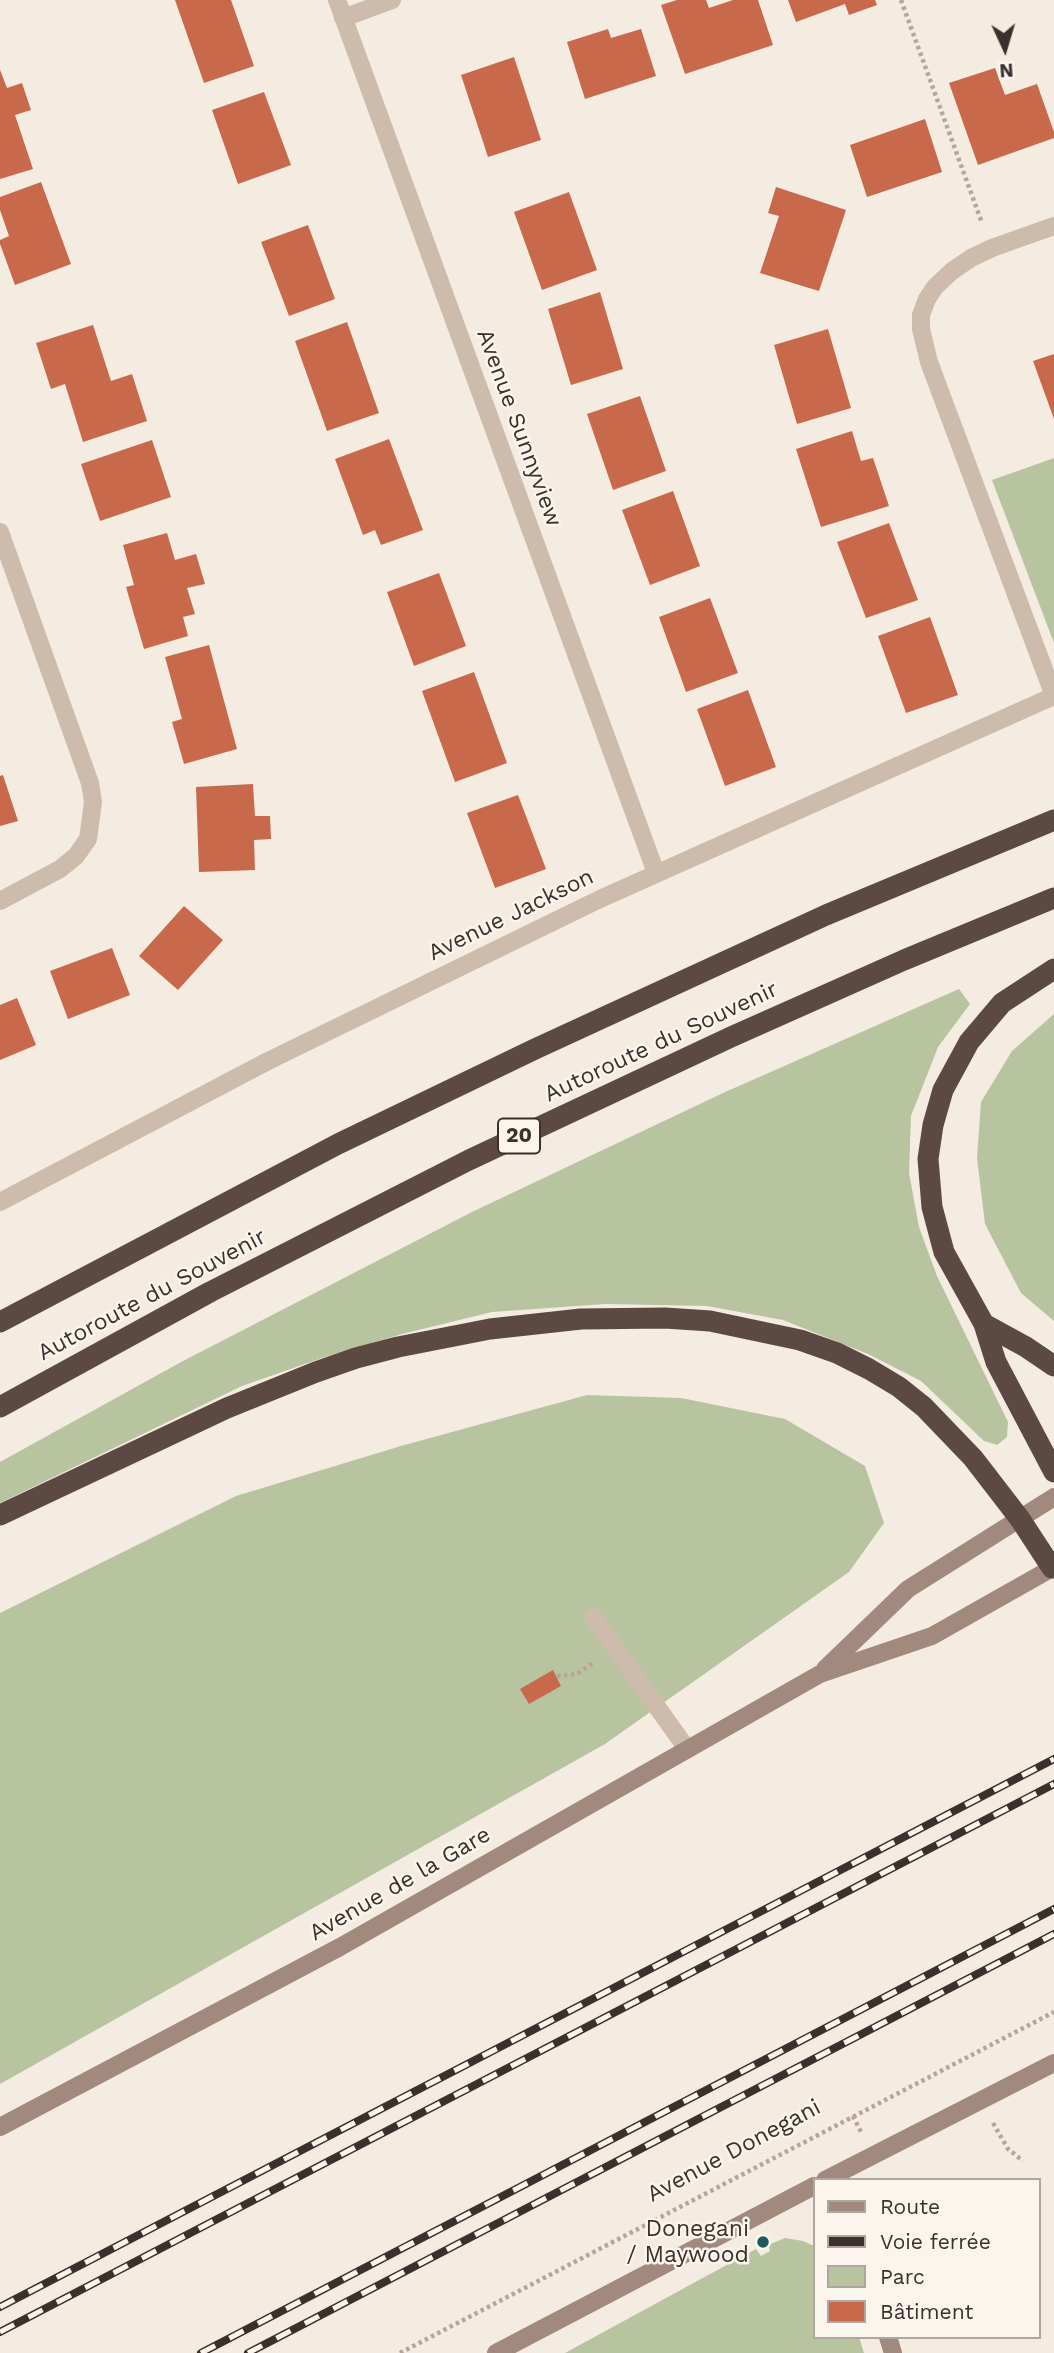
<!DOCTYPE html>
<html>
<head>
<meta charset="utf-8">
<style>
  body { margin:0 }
  #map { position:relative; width:1054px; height:2353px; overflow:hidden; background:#f4ebe1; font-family:"Work Sans",sans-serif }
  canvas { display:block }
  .legend { position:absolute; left:813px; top:2178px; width:228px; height:161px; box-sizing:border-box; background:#fbf5ee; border:2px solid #aea6a0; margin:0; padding:9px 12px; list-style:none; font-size:21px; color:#3b302b }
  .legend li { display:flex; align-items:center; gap:14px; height:35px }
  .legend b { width:35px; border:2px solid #aea6a0 }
  .north { position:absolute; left:970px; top:14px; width:70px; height:70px; -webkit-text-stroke:5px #fbf5ee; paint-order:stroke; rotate:176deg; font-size:19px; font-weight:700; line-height:28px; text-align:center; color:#3b302b }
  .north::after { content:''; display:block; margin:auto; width:24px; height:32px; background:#3b302b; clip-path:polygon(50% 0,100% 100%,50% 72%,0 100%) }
</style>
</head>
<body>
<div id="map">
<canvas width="1054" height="2353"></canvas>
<ul class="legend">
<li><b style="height:9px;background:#a18a7d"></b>Route</li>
<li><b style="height:9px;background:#3b302b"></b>Voie ferrée</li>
<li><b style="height:19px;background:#b8c4a0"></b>Parc</li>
<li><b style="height:19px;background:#c8694b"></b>Bâtiment</li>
</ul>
<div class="north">N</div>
</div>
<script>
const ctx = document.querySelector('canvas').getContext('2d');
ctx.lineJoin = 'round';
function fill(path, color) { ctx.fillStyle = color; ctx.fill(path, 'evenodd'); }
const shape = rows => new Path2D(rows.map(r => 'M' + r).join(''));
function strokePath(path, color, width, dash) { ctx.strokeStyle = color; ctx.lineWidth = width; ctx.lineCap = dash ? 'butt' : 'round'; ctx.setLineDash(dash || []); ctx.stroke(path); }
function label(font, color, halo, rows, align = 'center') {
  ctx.font = font + ' "Work Sans",sans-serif'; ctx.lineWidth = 5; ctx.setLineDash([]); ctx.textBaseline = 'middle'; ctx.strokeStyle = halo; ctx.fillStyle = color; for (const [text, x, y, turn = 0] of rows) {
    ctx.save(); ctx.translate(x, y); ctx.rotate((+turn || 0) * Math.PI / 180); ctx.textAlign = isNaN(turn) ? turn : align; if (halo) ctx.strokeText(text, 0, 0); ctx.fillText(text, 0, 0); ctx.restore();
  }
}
fill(shape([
  [1054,458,1054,643,992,480],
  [959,989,970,1004,938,1047,911,1116,909,1173,919,1227,937,1276,1008,1422,1007,1437,997,1445,984,1441,921,1381,868,1354,783,1320,707,1306,605,1304,492,1312,402,1334,322,1358,242,1386,0,1503,0,1462,183,1361,472,1212,723,1093],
  [1054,1014,1054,1321,1021,1293,985,1224,977,1158,981,1102,1012,1051],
  [587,1395,681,1398,785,1419,865,1466,884,1523,849,1572,605,1744,0,2084,0,1613,236,1496,401,1446],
  [785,2238,803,2241,814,2246,814,2337,859,2337,864,2353,565,2353,756,2249,761,2256,770,2251,768,2245]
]), '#b8c4a0');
fill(shape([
  [175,0,231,0,254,66,204,83],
  [677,0,706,0,709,8,733,0,758,0,773,45,685,74,661,5],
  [788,0,875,0,877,5,849,15,845,4,796,22],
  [608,29,611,38,641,29,656,76,585,99,567,42],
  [514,57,541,140,488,157,461,75],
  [995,68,1005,95,1037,84,1054,132,1054,138,978,165,949,83],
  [0,70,7,88,22,83,31,110,15,115,33,169,0,179],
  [264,92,291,165,238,184,212,110],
  [925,119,942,172,867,197,850,145],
  [41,182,71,264,15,285,0,244,0,240,9,236,0,210,0,197],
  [776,187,846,210,819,291,760,273,779,216,768,213],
  [569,192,597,270,542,290,514,212],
  [308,225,335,299,289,316,261,242],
  [600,292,623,369,571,385,548,309],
  [347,322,379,413,327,431,295,341],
  [93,325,111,381,132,374,147,421,83,442,65,384,51,389,36,343],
  [828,329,851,408,797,424,774,345],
  [1054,354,1054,419,1033,361],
  [640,396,666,471,613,490,587,414],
  [852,431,861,461,873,458,889,506,821,527,796,449],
  [389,439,423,530,381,545,375,530,363,535,335,459],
  [152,440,171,497,100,521,81,464],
  [673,491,700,566,650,585,622,510],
  [889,523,918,600,866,618,837,542],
  [167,533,175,560,196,554,205,584,187,588,195,614,183,617,188,636,144,649,126,587,134,585,123,545],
  [439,573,466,646,414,666,387,592],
  [710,598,738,673,686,692,659,617],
  [930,617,958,695,906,713,878,636],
  [209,645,237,749,184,764,172,722,182,719,165,657],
  [474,672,507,763,455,782,422,691],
  [748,690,776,767,725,786,697,709],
  [3,775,18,821,0,826,0,776],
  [253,784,255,816,270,816,271,839,254,840,255,870,199,872,196,787],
  [518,795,546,869,495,888,467,813],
  [184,906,223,940,178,990,139,956],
  [112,948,130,995,68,1019,50,971],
  [17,998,36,1045,0,1060,0,1005],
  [553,1670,561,1686,529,1704,520,1689]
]), '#c8694b');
strokePath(shape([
  [901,0,982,223],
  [557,1676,577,1674,594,1662],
  [853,2116,861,2132],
  [993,2123,1008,2149,1023,2161],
  [400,2353,1054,2012]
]), '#b9a596', 4.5, [3.5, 3.5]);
strokePath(shape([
  [593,1617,687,1749]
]), '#cdbbac', 18);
strokePath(shape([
  [337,0,656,873],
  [343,18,392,0],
  [1054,226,992,248,971,258,952,271,935,287,927,299,921,315,921,329,929,362,1054,696],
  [0,532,90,783,93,802,88,839,76,856,60,869,0,901],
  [0,1202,268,1061,600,899,1054,696]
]), '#cdbbac', 18);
strokePath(shape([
  [825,1669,908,1589,1054,1497],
  [0,2127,340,1947,820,1674,932,1636,1054,1567],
  [825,2180,1054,2063],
  [888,2337,893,2353],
  [496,2353,814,2186]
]), '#a18a7d', 18);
strokePath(shape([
  [1054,969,1002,1003,969,1042,943,1090,933,1125,928,1159,932,1207,944,1252,984,1324,996,1362,1054,1472],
  [0,1322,338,1144,535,1049,826,915,1054,820],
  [984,1324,1026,1347,1054,1366],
  [0,1407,210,1292,469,1160,731,1037,904,960,1054,898],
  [0,1515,227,1408,316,1372,356,1358,398,1347,490,1329,581,1319,665,1318,710,1321,800,1340,837,1353,869,1369,899,1387,924,1407,973,1458,1020,1519,1052,1568]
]), '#5c4a42', 21);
const rail = shape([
  [0,2307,1054,1759],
  [0,2332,1054,1784],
  [201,2353,1054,1909],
  [248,2353,1054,1934]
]);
strokePath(rail, '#3b302b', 8);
strokePath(rail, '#fbf5ee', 5, [16]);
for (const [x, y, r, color] of [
  [763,2242,7,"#1f5a5e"]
]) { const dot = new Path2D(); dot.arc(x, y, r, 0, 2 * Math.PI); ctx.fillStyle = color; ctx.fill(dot); strokePath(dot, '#fbf5ee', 2.5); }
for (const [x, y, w] of [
  [519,1136,42]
]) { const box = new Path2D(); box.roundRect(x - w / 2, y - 17.5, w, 35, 5); ctx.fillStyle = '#fbf5ee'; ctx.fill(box); strokePath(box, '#3b302b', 2); }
label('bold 21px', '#3b302b', null, [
  ["20",519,1136]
]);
label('23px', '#3b302b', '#fbf5ee', [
  ["Avenue Sunnyview",519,428,70],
  ["Avenue Jackson",511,915,-26],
  ["Autoroute du Souvenir",661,1042,-25],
  ["Autoroute du Souvenir",152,1295,-28],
  ["Avenue de la Gare",400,1884,-30],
  ["Avenue Donegani",734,2151,-28]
]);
label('23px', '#3b302b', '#fbf5ee', [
  ["Donegani",749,2229],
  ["/ Maywood",749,2255]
], 'right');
</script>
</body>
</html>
